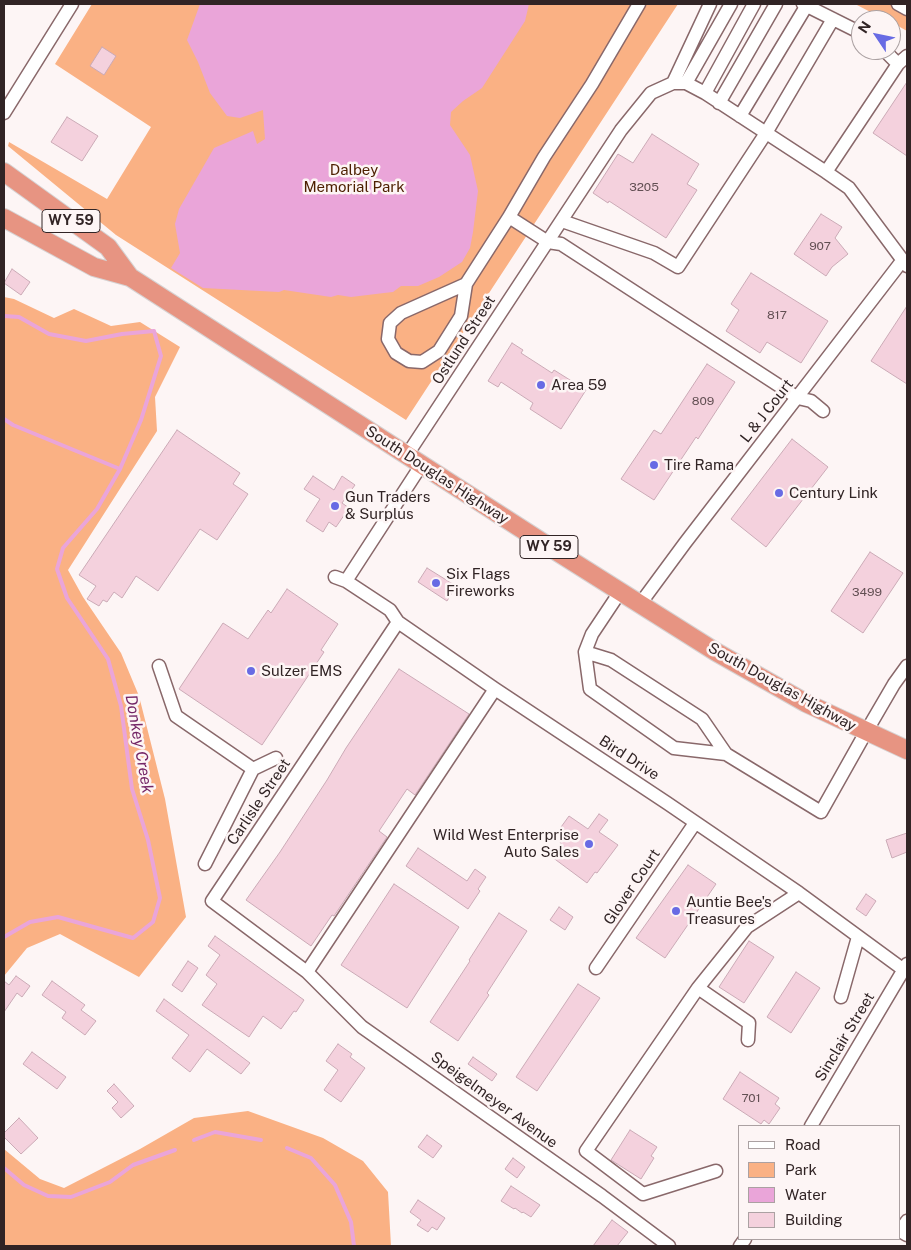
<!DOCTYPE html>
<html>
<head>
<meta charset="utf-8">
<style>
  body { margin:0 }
  #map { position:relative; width:911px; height:1250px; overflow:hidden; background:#fdf5f5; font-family:"Public Sans",sans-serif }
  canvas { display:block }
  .frame { position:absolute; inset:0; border:5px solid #312425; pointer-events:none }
  .legend { position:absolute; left:738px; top:1125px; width:162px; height:115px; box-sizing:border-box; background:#fdf5f5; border:1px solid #aba1a2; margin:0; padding:6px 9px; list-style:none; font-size:15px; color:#312425 }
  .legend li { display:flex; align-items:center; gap:10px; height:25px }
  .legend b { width:25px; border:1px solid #aba1a2 }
  .north { position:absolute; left:851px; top:10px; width:50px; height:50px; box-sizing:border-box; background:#fdf5f5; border:1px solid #aba1a2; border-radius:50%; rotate:304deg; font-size:14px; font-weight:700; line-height:20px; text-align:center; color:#312425 }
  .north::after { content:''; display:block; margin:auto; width:18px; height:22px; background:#686be4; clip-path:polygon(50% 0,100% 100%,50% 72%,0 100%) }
</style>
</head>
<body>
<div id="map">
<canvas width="911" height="1250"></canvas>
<div class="frame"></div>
<ul class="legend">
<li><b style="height:6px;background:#fff"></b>Road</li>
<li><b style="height:14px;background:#fab184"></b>Park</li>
<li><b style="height:14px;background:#eaa5d9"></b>Water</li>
<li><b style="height:14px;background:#f4d1dd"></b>Building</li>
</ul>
<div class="north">N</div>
</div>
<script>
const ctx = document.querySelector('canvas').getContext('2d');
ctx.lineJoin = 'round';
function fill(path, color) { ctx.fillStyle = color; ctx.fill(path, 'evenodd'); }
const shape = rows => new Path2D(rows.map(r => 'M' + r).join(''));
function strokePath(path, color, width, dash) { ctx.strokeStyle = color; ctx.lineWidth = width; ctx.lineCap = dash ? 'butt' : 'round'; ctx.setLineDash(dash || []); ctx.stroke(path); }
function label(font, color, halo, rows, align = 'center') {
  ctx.font = font + ' "Public Sans",sans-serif'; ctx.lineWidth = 5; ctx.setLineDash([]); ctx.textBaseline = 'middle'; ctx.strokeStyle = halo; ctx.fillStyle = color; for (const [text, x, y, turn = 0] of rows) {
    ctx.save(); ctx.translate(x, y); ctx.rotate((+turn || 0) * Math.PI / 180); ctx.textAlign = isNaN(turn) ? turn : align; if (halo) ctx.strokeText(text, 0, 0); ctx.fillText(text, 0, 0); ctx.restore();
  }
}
fill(shape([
  [92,4,678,4,406,420,116,235,8,146,9,142,107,199,151,127,55,64],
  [855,4,907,4,907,31,891,22,891,20,886,20],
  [4,297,14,299,54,318,74,309,111,326,140,322,180,347,155,397,157,431,68,570,83,597,121,653,139,696,165,799,186,917,139,977,60,934,27,948,4,976],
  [248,1111,323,1138,363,1161,388,1192,391,1246,4,1246,4,1149,40,1179,64,1188,140,1149,194,1118]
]), '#fab184');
fill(shape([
  [200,4,529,4,525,21,482,88,463,101,451,112,450,125,470,155,478,191,473,232,470,248,462,262,439,277,418,286,401,286,393,292,384,293,351,297,338,295,331,297,284,290,279,292,203,288,171,268,180,253,175,224,179,209,214,148,253,131,257,144,265,139,263,110,240,118,227,116,210,93,198,62,187,40]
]), '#eaa5d9');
strokePath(shape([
  [4,316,19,317,49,334,86,341,122,334,154,331,161,356,141,420,120,469,97,509,63,548,57,569,67,598,108,659,121,706,132,789,148,840,160,898,153,922,133,938,58,917,30,922,4,937],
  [4,419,13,425,120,469],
  [194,1140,215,1132,261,1140],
  [287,1148,311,1158,335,1185,351,1222,354,1246],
  [4,1168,24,1185,48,1196,71,1197,110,1182,133,1165,175,1150]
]), '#eaa5d9', 4);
const building = shape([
  [102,47,116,56,104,75,90,66,102,47],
  [907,82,907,156,873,133,907,82],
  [67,117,98,136,82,161,51,142,67,117],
  [652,134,699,164,687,184,697,190,666,238,609,201,608,203,593,193,618,154,633,163,652,134],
  [821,214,842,227,835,238,848,254,832,267,826,276,794,254,821,214],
  [12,269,30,282,21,295,4,283,12,269],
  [751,273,828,321,801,363,767,342,760,353,726,331,739,310,731,304,751,273],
  [907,306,907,384,871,361,907,306],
  [512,343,523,350,521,353,552,373,554,370,586,390,561,429,530,409,533,403,501,382,498,387,488,381,512,343],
  [707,364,735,382,698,439,696,437,654,500,621,479,654,430,661,434,707,364],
  [177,430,240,473,233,484,248,494,217,540,200,529,158,591,136,576,122,598,114,592,107,602,103,600,99,606,87,599,96,586,79,575,177,430],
  [792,439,828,467,766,547,731,519,792,439],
  [313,476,334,490,342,476,355,485,342,503,349,508,336,527,329,522,323,532,306,521,320,499,304,489,313,476],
  [870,552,903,573,863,633,831,611,870,552],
  [427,568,456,586,447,601,418,582,427,568],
  [287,589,338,624,321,650,324,652,262,745,179,689,223,623,248,639,268,610,271,613,287,589],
  [399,669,469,714,415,795,407,789,379,831,387,837,334,916,332,915,311,946,246,900,280,852,327,780,346,748,399,669],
  [599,814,608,820,599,832,618,845,597,873,595,872,587,883,552,857,562,844,560,843,563,839,556,834,569,816,588,829,599,814],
  [907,833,907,852,892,858,886,840,907,833],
  [418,848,467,881,475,869,486,877,478,889,480,891,468,909,406,866,418,848],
  [688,865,716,884,665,958,636,938,688,865],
  [394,884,459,927,407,1008,341,965,394,884],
  [866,894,876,901,866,916,856,909,866,894],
  [559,907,573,917,565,930,550,920,559,907],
  [499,913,527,931,487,993,489,995,458,1041,430,1022,470,961,469,960,499,913],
  [215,936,304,1000,296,1012,294,1011,281,1029,263,1016,249,1037,202,1005,217,984,206,975,220,955,208,946,215,936],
  [749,941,774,957,744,1003,719,987,749,941],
  [188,961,198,968,182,992,172,985,188,961],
  [796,972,820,988,791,1033,767,1017,796,972],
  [16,976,30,986,22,997,17,993,4,1012,4,981,9,985,16,976],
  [52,981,85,1005,81,1010,96,1021,85,1035,62,1018,66,1012,42,995,52,981],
  [578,984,600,998,537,1091,516,1077,578,984],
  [164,999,250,1063,241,1074,207,1049,190,1072,172,1058,189,1035,156,1011,164,999],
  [338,1044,352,1054,350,1057,365,1068,341,1102,324,1090,338,1070,326,1061,338,1044],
  [32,1052,66,1077,57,1089,23,1064,32,1052],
  [473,1057,497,1074,492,1081,468,1064,473,1057],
  [740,1072,779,1098,775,1104,780,1108,769,1124,764,1120,761,1124,723,1099,740,1072],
  [114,1084,134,1106,121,1118,112,1108,118,1102,107,1091,114,1084],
  [19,1118,38,1138,21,1154,4,1137,4,1133,19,1118],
  [630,1130,657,1147,651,1156,654,1158,641,1179,611,1160,630,1130],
  [427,1135,442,1146,433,1158,418,1147,427,1135],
  [513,1158,525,1167,517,1178,505,1169,513,1158],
  [511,1186,540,1205,531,1217,523,1212,522,1213,515,1208,514,1209,501,1201,511,1186],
  [418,1200,445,1218,437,1230,432,1227,428,1232,417,1225,421,1220,410,1212,418,1200],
  [612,1220,628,1232,617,1246,593,1246,612,1220]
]);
fill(building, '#f4d1dd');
strokePath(building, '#cbaab6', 1);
const minor = shape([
  [639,4,592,84,544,157,509,217,548,242,561,244,798,398,811,401,823,411],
  [803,4,861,33],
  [898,4,907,9],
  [884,50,898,64],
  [907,56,898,64,826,172,849,188,907,266],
  [673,83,710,4],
  [686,83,731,4],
  [705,93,754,4],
  [719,103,776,4],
  [4,113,72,4],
  [740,116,807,5],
  [562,221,654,253,678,267,766,133,833,19],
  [466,284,401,313,390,323,388,339,396,353,409,361,422,362,439,351,461,316,466,284,509,217],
  [407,455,621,130,651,93,673,83,686,83,705,93,826,172],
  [335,577,346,581,390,610,398,622,495,689,667,803,799,893,904,970],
  [346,581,422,464],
  [620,592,592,634,585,652,590,689,674,748,726,754,821,812,866,732,894,684,907,666],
  [640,604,685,543,902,261],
  [398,622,212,901,307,972,362,1027,602,1196,669,1246],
  [585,652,611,660,702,719,726,754],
  [159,666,176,716,253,769,276,758],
  [205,864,253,769],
  [596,968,695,823],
  [307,972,495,689],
  [698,988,749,1023,748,1040],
  [841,997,858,937],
  [811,1126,907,964],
  [716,1171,643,1194,586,1151,698,988,747,927,799,893],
  [907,1221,900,1231,907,1235],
  [740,1246,745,1239]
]);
const highway = shape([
  [4,172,108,247,130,277],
  [4,218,94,267,130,277,559,553,716,652,806,703,907,750]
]);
strokePath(minor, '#89686a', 15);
strokePath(highway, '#d6d3d3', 20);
strokePath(minor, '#fff', 12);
strokePath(highway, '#e79482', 18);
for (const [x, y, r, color] of [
  [541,385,5,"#686be4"],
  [654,465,5,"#686be4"],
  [779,493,5,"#686be4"],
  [335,506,5,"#686be4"],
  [436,583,5,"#686be4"],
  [251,671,5,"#686be4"],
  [589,844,5,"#686be4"],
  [676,911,5,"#686be4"]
]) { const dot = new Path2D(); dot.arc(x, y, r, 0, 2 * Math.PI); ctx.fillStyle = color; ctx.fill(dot); strokePath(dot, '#fdf5f5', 2); }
label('12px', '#624f53', null, [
  ["3205",644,187],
  ["907",820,246],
  ["817",777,315],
  ["809",703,401],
  ["3499",867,592],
  ["701",751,1098]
]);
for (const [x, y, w] of [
  [71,221,58],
  [549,547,58]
]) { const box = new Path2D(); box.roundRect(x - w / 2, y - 11.5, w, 23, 4); ctx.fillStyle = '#fdf5f5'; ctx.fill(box); strokePath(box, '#312425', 1); }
label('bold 14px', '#312425', null, [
  ["WY 59",71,221],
  ["WY 59",549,547]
]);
label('15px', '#4d1f00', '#fdf5f5', [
  ["Dalbey",354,170],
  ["Memorial Park",354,187]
]);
label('15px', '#312425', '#fdf5f5', [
  ["Ostlund Street",464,340,-57],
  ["L & J Court",767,411,-52],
  ["South Douglas Highway",437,475,33],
  ["South Douglas Highway",782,687,29],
  ["Bird Drive",629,758,33],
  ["Carlisle Street",259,802,-56],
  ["Glover Court",632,887,-56],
  ["Sinclair Street",845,1037,-59],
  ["Speigelmeyer Avenue",494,1100,36]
]);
label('15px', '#312425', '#fdf5f5', [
  ["Area 59",551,385],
  ["Tire Rama",664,465],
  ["Century Link",789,493],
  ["Gun Traders",345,497],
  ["& Surplus",345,514],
  ["Six Flags",446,574],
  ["Fireworks",446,591],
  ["Sulzer EMS",261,671],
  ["Wild West Enterprise",579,835,"right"],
  ["Auto Sales",579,852,"right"],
  ["Auntie Bee's",686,902],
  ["Treasures",686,919]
], 'left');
label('italic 16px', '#742566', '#fdf5f5', [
  ["Donkey Creek",139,744,80]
]);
</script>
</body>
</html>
